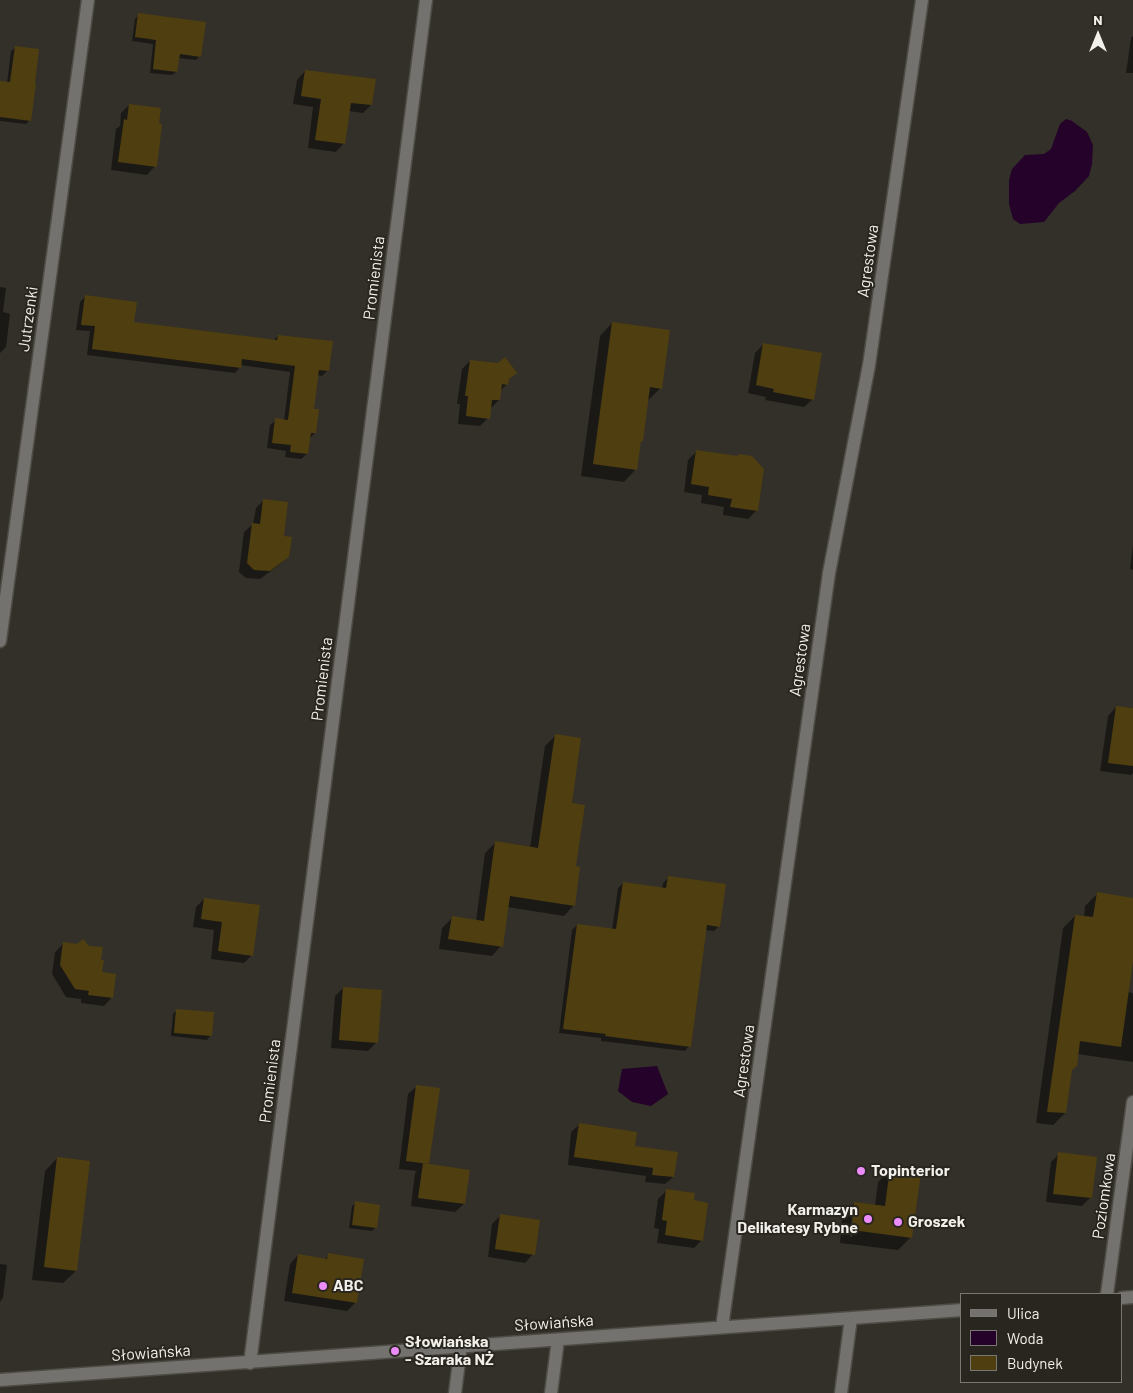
<!DOCTYPE html>
<html>
<head>
<meta charset="utf-8">
<style>
  body { margin:0 }
  #map { position:relative; width:1133px; height:1393px; overflow:hidden; background:#333029; font-family:Barlow,sans-serif }
  canvas { display:block }
  .legend { position:absolute; left:960px; top:1293px; width:162px; height:90px; box-sizing:border-box; background:#29261f; border:1px solid #797771; margin:0; padding:6px 9px; list-style:none; font-size:15px; color:#f2f0eb }
  .legend li { display:flex; align-items:center; gap:10px; height:25px }
  .legend b { width:25px; border:1px solid #797771 }
  .north { position:absolute; left:1073px; top:10px; width:50px; height:50px; -webkit-text-stroke:4px #29261f; paint-order:stroke; rotate:0deg; font-size:14px; font-weight:700; line-height:20px; text-align:center; color:#f2f0eb }
  .north::after { content:''; display:block; margin:auto; width:18px; height:22px; background:#f2f0eb; clip-path:polygon(50% 0,100% 100%,50% 72%,0 100%) }
</style>
</head>
<body>
<div id="map">
<canvas width="1133" height="1393"></canvas>
<ul class="legend">
<li><b style="height:6px;background:#74726e"></b>Ulica</li>
<li><b style="height:14px;background:#240229"></b>Woda</li>
<li><b style="height:14px;background:#4f3e0f"></b>Budynek</li>
</ul>
<div class="north">N</div>
</div>
<script>
const ctx = document.querySelector('canvas').getContext('2d');
ctx.lineJoin = 'round';
function fill(path, color) { ctx.fillStyle = color; ctx.fill(path, 'evenodd'); }
const shape = rows => new Path2D(rows.map(r => 'M' + r).join(''));
function strokePath(path, color, width, dash) { ctx.strokeStyle = color; ctx.lineWidth = width; ctx.lineCap = dash ? 'butt' : 'round'; ctx.setLineDash(dash || []); ctx.stroke(path); }
function label(font, color, halo, rows, align = 'center') {
  ctx.font = font + ' Barlow,sans-serif'; ctx.lineWidth = 4; ctx.setLineDash([]); ctx.textBaseline = 'middle'; ctx.strokeStyle = halo; ctx.fillStyle = color; for (const [text, x, y, turn = 0] of rows) {
    ctx.save(); ctx.translate(x, y); ctx.rotate((+turn || 0) * Math.PI / 180); ctx.textAlign = isNaN(turn) ? turn : align; if (halo) ctx.strokeText(text, 0, 0); ctx.fillText(text, 0, 0); ctx.restore();
  }
}
fill(shape([
  [1066,119,1072,121,1087,132,1093,145,1092,164,1089,176,1075,191,1059,203,1044,222,1020,224,1013,219,1009,204,1009,180,1012,169,1025,155,1044,154,1051,149,1060,124],
  [657,1066,668,1094,651,1106,632,1102,618,1091,622,1069]
]), '#240229');
fill(shape([
  [139,15,200,56,196,60,178,58,176,72,172,75,150,73,153,44,132,41,135,19],
  [1133,36,1133,73,1126,73,1131,38],
  [15,48,30,120,26,124,0,121,0,82,7,83,11,51],
  [305,71,371,105,363,113,348,111,344,143,336,152,308,148,313,107,293,104,297,80],
  [129,105,155,166,147,175,111,170,116,129,120,126,121,113],
  [0,287,6,288,3,312,10,314,6,347,0,353],
  [85,297,133,323,274,340,278,336,328,370,322,376,317,375,313,410,315,433,309,439,307,454,301,459,285,457,286,451,267,448,270,425,276,420,284,421,290,372,240,365,240,367,235,373,87,355,90,331,76,330,80,302],
  [612,323,661,388,647,401,636,469,624,482,581,476,600,336],
  [763,345,813,399,804,407,765,400,766,397,748,393,755,353],
  [470,361,507,381,507,384,500,391,499,400,491,408,488,418,480,426,458,424,460,404,457,404,462,369],
  [696,452,737,457,739,455,762,469,756,511,748,519,723,515,724,507,701,503,702,495,684,492,688,460],
  [264,500,282,537,288,557,279,565,260,579,246,578,239,572,244,532,253,524,256,508],
  [1133,545,1133,570,1130,569],
  [1116,707,1133,709,1133,773,1131,775,1100,771,1108,716],
  [555,736,575,867,573,906,564,916,507,907,501,946,492,956,439,949,442,928,452,918,476,921,485,853,495,843,530,848,545,746],
  [668,878,719,926,714,931,705,930,689,1046,685,1051,601,1041,601,1038,559,1033,572,930,577,925,612,930,618,888,623,883,662,889,663,883],
  [1097,894,1133,899,1133,952,1127,992,1133,993,1133,1062,1077,1054,1071,1070,1065,1113,1053,1125,1036,1123,1063,928,1075,916,1084,917,1085,906],
  [204,899,252,955,244,963,211,959,214,930,193,927,196,907],
  [63,944,88,947,100,961,101,973,112,997,104,1006,81,1003,81,999,66,997,52,974,55,952],
  [343,988,376,1043,368,1051,331,1048,335,996],
  [177,1010,210,1036,207,1040,171,1036,173,1014],
  [417,1086,428,1163,464,1204,455,1212,411,1206,415,1173,417,1171,399,1169,408,1094],
  [579,1125,634,1147,673,1177,665,1184,645,1182,646,1176,568,1165,571,1132],
  [1059,1154,1095,1158,1090,1198,1082,1206,1046,1202,1051,1162],
  [57,1158,76,1271,63,1283,32,1280,45,1171],
  [891,1170,911,1237,898,1250,840,1243,842,1216,854,1203,875,1206,878,1182],
  [852,1216,854,1216,852,1237,850,1237],
  [667,1190,693,1202,702,1240,694,1248,657,1243,659,1229,654,1228,658,1199],
  [356,1203,376,1227,372,1231,349,1228,352,1206],
  [500,1216,533,1254,525,1263,488,1257,492,1224],
  [298,1255,324,1260,329,1255,356,1302,347,1311,284,1301,290,1264],
  [0,1264,7,1265,3,1298,0,1302]
]), '#0007');
fill(shape([
  [138,13,206,22,201,57,180,54,177,72,153,69,156,40,135,37],
  [15,46,39,49,35,84,36,84,31,121,0,117,0,81,10,82],
  [305,70,376,79,372,105,351,103,345,144,315,140,321,99,301,96],
  [129,104,161,108,159,123,162,124,157,167,118,162,124,119,127,120],
  [85,295,137,302,134,322,277,340,278,335,333,341,329,371,319,370,314,409,319,409,316,433,311,433,308,454,290,452,291,445,272,443,275,418,288,420,295,366,242,359,241,368,92,349,95,326,81,325],
  [612,322,670,330,662,389,650,387,643,441,641,441,637,470,593,464],
  [763,343,822,353,814,400,773,392,774,389,756,385],
  [505,357,517,373,509,379,508,385,502,384,500,400,492,400,490,419,466,416,468,396,465,396,470,360,498,363],
  [696,450,738,456,738,454,752,456,764,469,758,511,730,507,732,499,708,495,709,487,691,484],
  [263,499,288,502,284,536,292,537,289,557,270,571,254,570,247,563,252,523,260,524],
  [1116,706,1133,708,1133,766,1108,763],
  [555,734,581,738,572,803,585,805,576,866,580,867,575,906,510,896,503,947,448,939,452,916,484,921,495,841,538,848],
  [668,876,726,884,720,927,707,925,691,1047,605,1036,606,1034,563,1029,577,924,616,929,623,882,666,888],
  [1097,892,1133,898,1133,961,1121,1047,1080,1041,1077,1066,1072,1070,1066,1113,1047,1112,1075,915,1093,917],
  [204,898,260,905,253,956,218,951,222,922,201,919],
  [83,939,89,946,103,947,101,960,104,960,102,972,116,974,113,998,88,995,89,991,75,989,60,965,63,942,77,944],
  [343,987,382,990,378,1043,339,1040],
  [176,1009,214,1012,212,1036,174,1033],
  [416,1085,440,1088,429,1164,406,1161],
  [579,1123,637,1132,635,1146,678,1152,674,1177,652,1175,653,1168,574,1157],
  [1058,1152,1097,1157,1092,1198,1053,1194],
  [57,1157,90,1161,77,1271,44,1267],
  [423,1163,470,1170,465,1204,418,1198],
  [890,1168,921,1173,912,1238,852,1230,854,1202,885,1206],
  [666,1189,695,1193,694,1200,708,1203,703,1241,665,1235,667,1221,662,1220],
  [355,1201,380,1205,377,1228,352,1225],
  [500,1214,540,1220,535,1255,495,1249],
  [328,1253,364,1259,357,1303,292,1293,298,1254,327,1259]
]), '#4f3e0f');
const minor = shape([
  [0,641,88,0],
  [1107,1294,1133,1102],
  [1122,1298,1133,1297],
  [722,1327,829,573,869,365,922,0],
  [250,1363,426,0],
  [0,1380,962,1310],
  [455,1393,461,1346],
  [551,1393,558,1340],
  [841,1393,851,1318]
]);
strokePath(minor, '#4e4b44', 15);
strokePath(minor, '#74726e', 12);
for (const [x, y, r, color] of [
  [861,1171,5,"#ec8cfa"],
  [868,1219,5,"#ec8cfa"],
  [898,1222,5,"#ec8cfa"],
  [323,1286,5,"#ec8cfa"],
  [395,1351,5,"#ec8cfa"]
]) { const dot = new Path2D(); dot.arc(x, y, r, 0, 2 * Math.PI); ctx.fillStyle = color; ctx.fill(dot); strokePath(dot, '#29261f', 2); }
label('16px', '#f2f0eb', '#29261f', [
  ["Agrestowa",868,261,-82],
  ["Promienista",374,278,-83],
  ["Jutrzenki",28,319,-82],
  ["Agrestowa",800,660,-82],
  ["Promienista",322,679,-83],
  ["Agrestowa",744,1061,-82],
  ["Promienista",270,1081,-83],
  ["Poziomkowa",1104,1196,-82],
  ["Słowiańska",554,1323,-4],
  ["Słowiańska",151,1353,-4]
]);
label('bold 16px', '#f2f0eb', '#29261f', [
  ["Topinterior",871,1171],
  ["Karmazyn",858,1210,"right"],
  ["Delikatesy Rybne",858,1228,"right"],
  ["Groszek",908,1222],
  ["ABC",333,1286],
  ["Słowiańska",405,1342],
  ["- Szaraka NŻ",405,1360]
], 'left');
</script>
</body>
</html>
